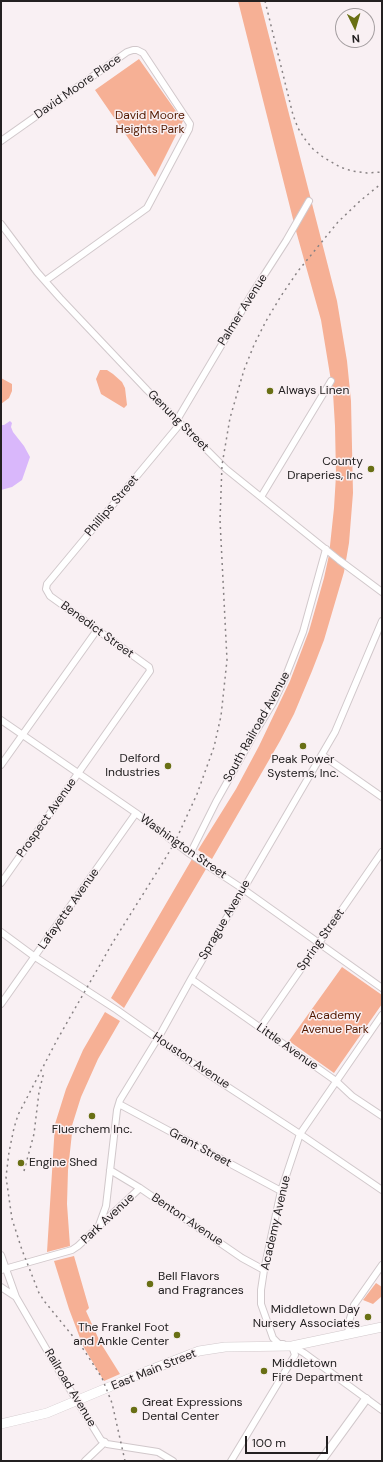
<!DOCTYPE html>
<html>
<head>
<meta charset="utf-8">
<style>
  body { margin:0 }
  #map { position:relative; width:383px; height:1462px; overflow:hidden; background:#f9f0f3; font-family:"DM Sans",sans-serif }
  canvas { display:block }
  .frame { position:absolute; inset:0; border:2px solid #232021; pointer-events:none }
  .north { position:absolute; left:335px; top:8px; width:40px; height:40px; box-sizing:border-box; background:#f9f0f3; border:1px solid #a39d9f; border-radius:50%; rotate:175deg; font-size:11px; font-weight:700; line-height:16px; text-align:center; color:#232021 }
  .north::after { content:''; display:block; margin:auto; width:14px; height:18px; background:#696f14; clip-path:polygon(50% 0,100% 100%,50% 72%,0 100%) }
  .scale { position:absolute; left:245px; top:1436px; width:83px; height:18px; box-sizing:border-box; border:2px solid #232021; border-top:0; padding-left:5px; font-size:12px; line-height:14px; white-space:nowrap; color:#232021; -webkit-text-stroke:3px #f9f0f3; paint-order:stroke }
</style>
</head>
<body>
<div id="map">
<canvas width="383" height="1462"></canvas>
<div class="frame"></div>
<div class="north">N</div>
<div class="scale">100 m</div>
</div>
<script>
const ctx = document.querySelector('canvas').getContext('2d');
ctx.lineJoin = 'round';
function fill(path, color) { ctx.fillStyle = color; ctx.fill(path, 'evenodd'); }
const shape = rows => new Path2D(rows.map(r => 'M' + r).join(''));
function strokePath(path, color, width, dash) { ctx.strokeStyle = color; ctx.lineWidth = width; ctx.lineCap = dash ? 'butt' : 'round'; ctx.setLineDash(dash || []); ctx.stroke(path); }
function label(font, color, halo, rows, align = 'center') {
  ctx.font = font + ' "DM Sans",sans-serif'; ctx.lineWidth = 3; ctx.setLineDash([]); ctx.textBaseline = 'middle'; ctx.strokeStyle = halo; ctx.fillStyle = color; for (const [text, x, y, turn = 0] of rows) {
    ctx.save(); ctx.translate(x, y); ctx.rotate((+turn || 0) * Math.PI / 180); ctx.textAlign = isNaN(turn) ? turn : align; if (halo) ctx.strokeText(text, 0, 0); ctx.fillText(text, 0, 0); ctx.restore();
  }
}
fill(shape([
  [238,1,260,1,337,301,347,361,351,401,353,493,349,543,344,572,324,640,312,671,294,714,280,741,212,859,198,850,236,789,259,746,290,681,309,631,324,578,329,555,334,508,336,475,335,426,333,393,321,320,296,231],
  [139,59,183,121,155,177,95,90],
  [100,370,107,370,113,374,122,382,125,388,127,405,124,408,101,394,96,379],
  [1,378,12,384,12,391,9,398,1,404],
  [192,859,206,869,124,1008,111,998],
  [342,967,382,995,382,1004,334,1073,289,1041],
  [105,1012,120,1021,98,1059,81,1097,70,1132,72,1133,68,1170,67,1204,70,1246,47,1252,55,1124,66,1089,83,1050],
  [74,1256,89,1308,86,1311,100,1342,120,1374,104,1381,83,1346,69,1309,54,1261],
  [376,1283,382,1287,382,1296,373,1304,363,1300]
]), '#f6b095');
fill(shape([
  [10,421,12,423,11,427,13,432,24,446,30,457,22,480,12,487,1,490,1,425,4,425]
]), '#d9b7fb');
const minor = shape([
  [1,141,127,52,133,50,137,50,143,53,190,124,189,129,147,208,45,281],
  [1,224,37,272,60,298,147,390,226,469,339,560,382,592],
  [177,420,250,297,286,241,309,201],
  [261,497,331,381],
  [1,720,136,813,190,854,243,889,382,988],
  [322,755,382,797],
  [1,765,97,630],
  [190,854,216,802,253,736,273,703,285,678,303,632,326,549],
  [1,883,150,671,149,667,50,596,46,589,47,584,180,424],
  [1,932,35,957,117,1010,208,1074,300,1134,382,1190],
  [191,979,336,1081,352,1096,382,1116],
  [1,1004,136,813],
  [260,1028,382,852],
  [119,1104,281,1191],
  [110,1170,140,1188,242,1258,264,1270],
  [98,1228,106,1206,117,1110,120,1100,161,1033,191,979,335,732,382,621],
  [1,1255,16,1297,69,1388,101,1440,107,1444,158,1452,173,1461],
  [1,1270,72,1250,78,1246,140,1188],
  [1,1287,16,1297],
  [349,1334,348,1325,354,1305,382,1265],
  [283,1344,279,1344,273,1338,261,1304,261,1290,264,1270,281,1191,300,1134,382,1015],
  [292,1346,304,1353,382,1410],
  [85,1461,105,1442],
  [231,1461,295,1355,292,1346]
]);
const tertiary = shape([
  [321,1461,366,1399]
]);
const secondary = shape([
  [1,1424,47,1413,145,1372,199,1351,225,1347,292,1346,382,1327]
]);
strokePath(minor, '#d1c8cb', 8);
strokePath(tertiary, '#d1c8cb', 10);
strokePath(secondary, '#d1c8cb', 10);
strokePath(minor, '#fff', 6);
strokePath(tertiary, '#fff', 8);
strokePath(secondary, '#fff', 9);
strokePath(shape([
  [265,1,293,115,298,128,304,138,313,149,323,157,340,167,352,171,367,173,382,172],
  [24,1171,34,1134,39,1092,44,1072],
  [125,1461,112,1403,102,1378,84,1350,45,1302,39,1293,22,1250,12,1219,6,1177,9,1152,14,1128,18,1115,57,1040,113,942,162,864,175,842,197,794,214,747,221,716,227,660,220,520,222,465,230,418,244,370,254,345,266,321,281,296,298,271,338,222,360,201,382,183]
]), '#888284', 1.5, [2, 4]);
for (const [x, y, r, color] of [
  [270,391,4,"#696f14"],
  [371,469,4,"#696f14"],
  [303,746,4,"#696f14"],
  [168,766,4,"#696f14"],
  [92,1116,4,"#696f14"],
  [21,1163,4,"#696f14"],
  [150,1284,4,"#696f14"],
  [368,1317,4,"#696f14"],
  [177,1335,4,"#696f14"],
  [264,1371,4,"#696f14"],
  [134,1410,4,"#696f14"]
]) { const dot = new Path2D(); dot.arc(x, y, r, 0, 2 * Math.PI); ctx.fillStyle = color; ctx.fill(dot); strokePath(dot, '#f9f0f3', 1.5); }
label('12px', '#232021', '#f9f0f3', [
  ["David Moore Place",78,87,-35],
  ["Palmer Avenue",243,310,-58],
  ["Genung Street",178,421,45],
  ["Phillips Street",112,506,-50],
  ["Benedict Street",97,630,36],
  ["South Railroad Avenue",257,727,-61],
  ["Prospect Avenue",47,818,-55],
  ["Washington Street",183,847,35],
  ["Lafayette Avenue",69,909,-55],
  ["Sprague Avenue",225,920,-60],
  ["Spring Street",321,940,-55],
  ["Little Avenue",287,1047,35],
  ["Houston Avenue",191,1061,34],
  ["Grant Street",200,1148,28],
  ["Park Avenue",108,1219,-43],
  ["Benton Avenue",187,1220,34],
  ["Academy Avenue",276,1223,-77],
  ["East Main Street",154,1370,-22],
  ["Railroad Avenue",70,1388,59]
]);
label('12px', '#521900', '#f9f0f3', [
  ["David Moore",150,116],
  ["Heights Park",150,130],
  ["Academy",335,1016],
  ["Avenue Park",335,1030]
]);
label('12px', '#232021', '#f9f0f3', [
  ["Always Linen",278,391],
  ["County",363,462,"right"],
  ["Draperies, Inc",363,476,"right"],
  ["Delford",160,759,"right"],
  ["Industries",160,773,"right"],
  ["Peak Power",303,760,"center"],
  ["Systems, Inc.",303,774,"center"],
  ["Fluerchem Inc.",92,1130,"center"],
  ["Engine Shed",29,1163],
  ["Bell Flavors",158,1277],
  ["and Fragrances",158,1291],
  ["Middletown Day",360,1310,"right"],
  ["Nursery Associates",360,1324,"right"],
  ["The Frankel Foot",169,1328,"right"],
  ["and Ankle Center",169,1342,"right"],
  ["Middletown",272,1364],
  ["Fire Department",272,1378],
  ["Great Expressions",142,1403],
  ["Dental Center",142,1417]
], 'left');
</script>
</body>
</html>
